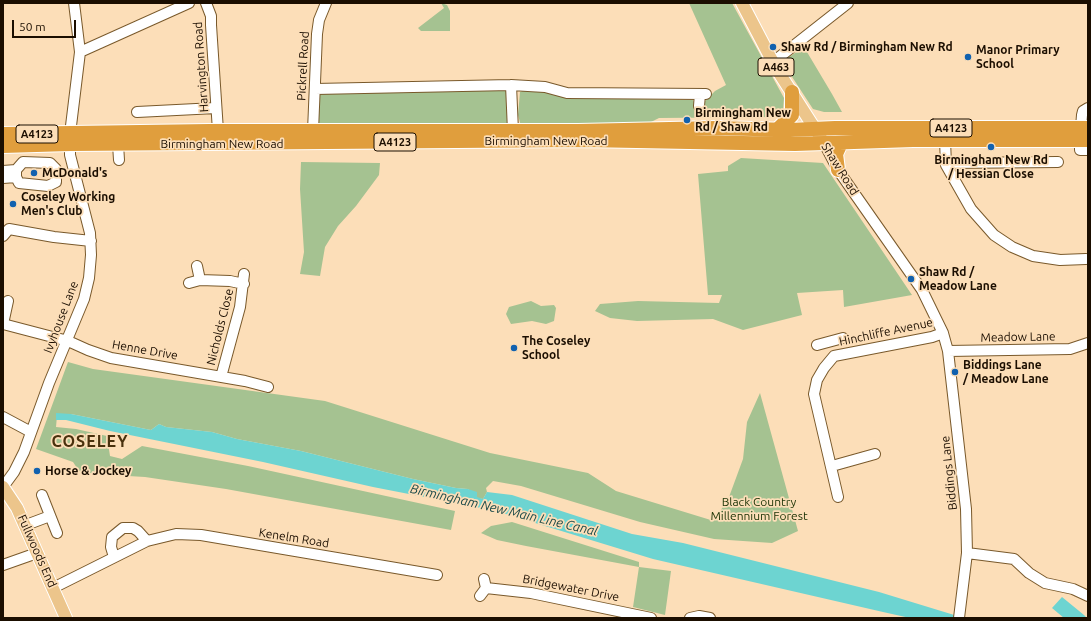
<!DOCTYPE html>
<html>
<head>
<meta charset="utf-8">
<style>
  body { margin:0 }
  #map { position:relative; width:1091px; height:621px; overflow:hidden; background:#fcdeb8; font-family:Ubuntu,sans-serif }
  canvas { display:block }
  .frame { position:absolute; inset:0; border:4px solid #1b0e00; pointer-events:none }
  .scale { position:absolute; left:12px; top:20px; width:64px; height:18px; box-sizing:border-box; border:2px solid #1b0e00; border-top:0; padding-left:5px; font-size:12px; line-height:14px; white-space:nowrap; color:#1b0e00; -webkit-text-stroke:3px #fcdeb8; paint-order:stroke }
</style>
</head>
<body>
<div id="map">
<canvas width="1091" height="621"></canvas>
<div class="frame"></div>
<div class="scale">50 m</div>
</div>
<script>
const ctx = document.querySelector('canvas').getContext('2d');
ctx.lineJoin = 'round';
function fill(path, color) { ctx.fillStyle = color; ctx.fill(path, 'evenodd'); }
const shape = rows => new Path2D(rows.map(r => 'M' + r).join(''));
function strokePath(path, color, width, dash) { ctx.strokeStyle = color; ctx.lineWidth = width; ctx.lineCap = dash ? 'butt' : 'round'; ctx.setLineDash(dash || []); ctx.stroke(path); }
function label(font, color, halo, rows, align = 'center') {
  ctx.font = font + ' Ubuntu,sans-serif'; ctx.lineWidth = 3.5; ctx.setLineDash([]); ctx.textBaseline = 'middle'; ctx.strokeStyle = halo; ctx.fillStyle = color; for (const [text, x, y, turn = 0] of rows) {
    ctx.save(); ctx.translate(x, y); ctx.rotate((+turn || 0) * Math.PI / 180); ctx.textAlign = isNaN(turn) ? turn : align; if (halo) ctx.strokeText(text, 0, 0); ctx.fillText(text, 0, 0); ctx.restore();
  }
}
fill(shape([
  [441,3,447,5,450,11,450,31,421,31,418,28,444,8],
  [689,3,732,3,784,98,783,111,773,117,659,118,645,125,521,126,518,115,520,92,528,89,574,98,693,100,695,104,702,104,715,91,726,85],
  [804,47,832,94,842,112,824,112,813,109,785,66,786,59],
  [511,85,513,128,313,131,315,89],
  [741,158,823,163,912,295,844,307,843,290,797,293,802,315,743,330,713,319,637,321,610,318,595,311,600,304,638,301,719,303,722,295,708,295,698,174,728,171,728,166],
  [301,162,380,163,379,175,356,206,338,226,325,247,320,276,300,274,304,252,300,189],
  [531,301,541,306,554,305,556,308,554,321,546,324,532,321,511,324,506,314,509,307],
  [68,362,93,369,325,401,490,453,588,473,616,491,714,521,729,497,743,459,747,422,760,393,798,531,772,543,714,539,640,522,521,486,493,481,486,488,487,492,483,499,477,498,468,489,456,488,413,479,301,451,237,439,212,432,166,427,159,424,151,430,71,414,57,416,56,427,76,429,107,436,110,456,122,459,142,446,248,466,455,511,451,530,226,489,145,477,95,474,79,471,73,462,36,449],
  [512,522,639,562,639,567,671,571,665,615,633,607,639,567,526,546,497,540,481,533,491,526]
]), '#a5c291');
fill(shape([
  [56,413,71,414,151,430,159,424,166,427,212,432,237,439,301,451,413,479,456,488,468,489,477,492,477,497,483,499,487,492,512,495,632,534,683,543,879,592,964,618,910,618,883,612,653,559,496,511,373,487,263,462,110,431,66,420,56,420],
  [1062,597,1084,615,1087,618,1064,618,1052,608]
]), '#6dd4d1');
const minor = shape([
  [206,3,211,16,211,25,218,131],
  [80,52,189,3],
  [773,62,848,3],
  [315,89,511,85],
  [699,106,700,94],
  [1088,108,1083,111,1082,115,1080,140,1080,150,1088,150],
  [137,112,216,108],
  [313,131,317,34,319,20,326,3],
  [513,131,511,85,545,87,567,93,706,94],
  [945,140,946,165,971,209,994,235,1012,247,1033,256,1060,260,1086,259],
  [824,143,838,170,922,290,943,333,948,351,966,509,967,553,959,618],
  [118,144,119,160],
  [946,163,1058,162],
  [16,170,23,162,50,163,56,169,56,182,48,186,19,183,16,177],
  [3,171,16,170,16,177,3,178],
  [3,236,9,229,54,237,91,241],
  [197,266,200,280],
  [189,283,200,280,230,281,244,284],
  [8,301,3,324,68,341,88,350,111,358,245,381,268,387],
  [817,345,843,338],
  [948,351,1070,349,1088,343],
  [221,377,240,307,244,274],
  [3,417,31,432],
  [832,466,875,454],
  [3,487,14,472,24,452,49,383,84,299,89,278,91,255,90,233,70,155,70,134,80,52,74,3],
  [42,495,57,533],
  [838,497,814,394,817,380,824,368,834,356,932,337,943,333],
  [26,525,50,516],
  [967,553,1014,559,1029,573,1045,583,1073,589,1088,596],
  [114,557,111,547,112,537,123,528,133,528,138,531,147,541],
  [3,565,37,553],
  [53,588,147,541,176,534,201,535,437,575],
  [486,588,531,593,651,618],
  [480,596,486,588,484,579],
  [690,618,699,616,710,618]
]);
const major = shape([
  [742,3,776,68,824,143],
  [3,487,17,508,66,618]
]);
const highway = shape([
  [778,129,792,115,792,92],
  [3,134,209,131,578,131,716,128,790,130,835,128,1088,128],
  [3,146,70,144,584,140,795,144,913,140,1088,140],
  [838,170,836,154,841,143]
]);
strokePath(minor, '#79592b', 12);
strokePath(major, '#fff', 14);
strokePath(highway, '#fff', 16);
strokePath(minor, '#fff', 10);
strokePath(major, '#ecc58b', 12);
strokePath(highway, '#e09e3d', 14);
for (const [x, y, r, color] of [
  [773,47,4,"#1161af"],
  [968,57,4,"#1161af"],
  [687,120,4,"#1161af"],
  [991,147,4,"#1161af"],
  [34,173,4,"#1161af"],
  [13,204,4,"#1161af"],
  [911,279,4,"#1161af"],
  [514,348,4,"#1161af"],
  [955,372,4,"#1161af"],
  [37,471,4,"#1161af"]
]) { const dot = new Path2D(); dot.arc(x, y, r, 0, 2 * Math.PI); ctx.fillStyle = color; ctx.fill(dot); strokePath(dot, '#fcdeb8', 1.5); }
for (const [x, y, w] of [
  [776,67,36],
  [951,128,42],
  [37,134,42],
  [395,142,42]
]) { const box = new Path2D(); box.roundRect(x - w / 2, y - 9, w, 18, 3); ctx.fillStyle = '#fcdeb8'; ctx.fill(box); strokePath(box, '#1b0e00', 1); }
label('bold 11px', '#1b0e00', null, [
  ["A463",776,67],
  ["A4123",951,128],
  ["A4123",37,134],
  ["A4123",395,142]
]);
label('bold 12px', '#1b0e00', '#fcdeb8', [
  ["Shaw Rd / Birmingham New Rd",781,47],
  ["Manor Primary",976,50],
  ["School",976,64],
  ["Birmingham New",695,113],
  ["Rd / Shaw Rd",695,127],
  ["Birmingham New Rd",991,160,"center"],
  ["/ Hessian Close",991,174,"center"],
  ["McDonald's",42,173],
  ["Coseley Working",21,197],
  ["Men's Club",21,211],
  ["Shaw Rd /",919,272],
  ["Meadow Lane",919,286],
  ["The Coseley",522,341],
  ["School",522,355],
  ["Biddings Lane",963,365],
  ["/ Meadow Lane",963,379],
  ["Horse & Jockey",45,471]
], 'left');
label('12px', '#1b0e00', '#fcdeb8', [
  ["Pickrell Road",303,66,-87],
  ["Harvington Road",201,67,-94],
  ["Birmingham New Road",546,141],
  ["Birmingham New Road",222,144],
  ["Shaw Road",840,169,58],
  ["Ivyhouse Lane",61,317,-69],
  ["Nicholds Close",220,327,-76],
  ["Hinchliffe Avenue",886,332,-12],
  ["Meadow Lane",1018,337,-1],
  ["Henne Drive",145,350,10],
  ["Biddings Lane",949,473,-96],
  ["Kenelm Road",294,538,9],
  ["Fullwoods End",37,551,66],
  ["Bridgewater Drive",571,588,11]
]);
label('12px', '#193103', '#fcdeb8', [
  ["Black Country",759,502],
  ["Millennium Forest",759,516]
]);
label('italic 13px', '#1a4948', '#fcdeb8', [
  ["Birmingham New Main Line Canal",504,510,13]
]);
ctx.letterSpacing = '1px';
label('bold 16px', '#49310d', '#fcdeb8', [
  ["COSELEY",90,442]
]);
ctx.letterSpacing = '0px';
</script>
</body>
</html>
